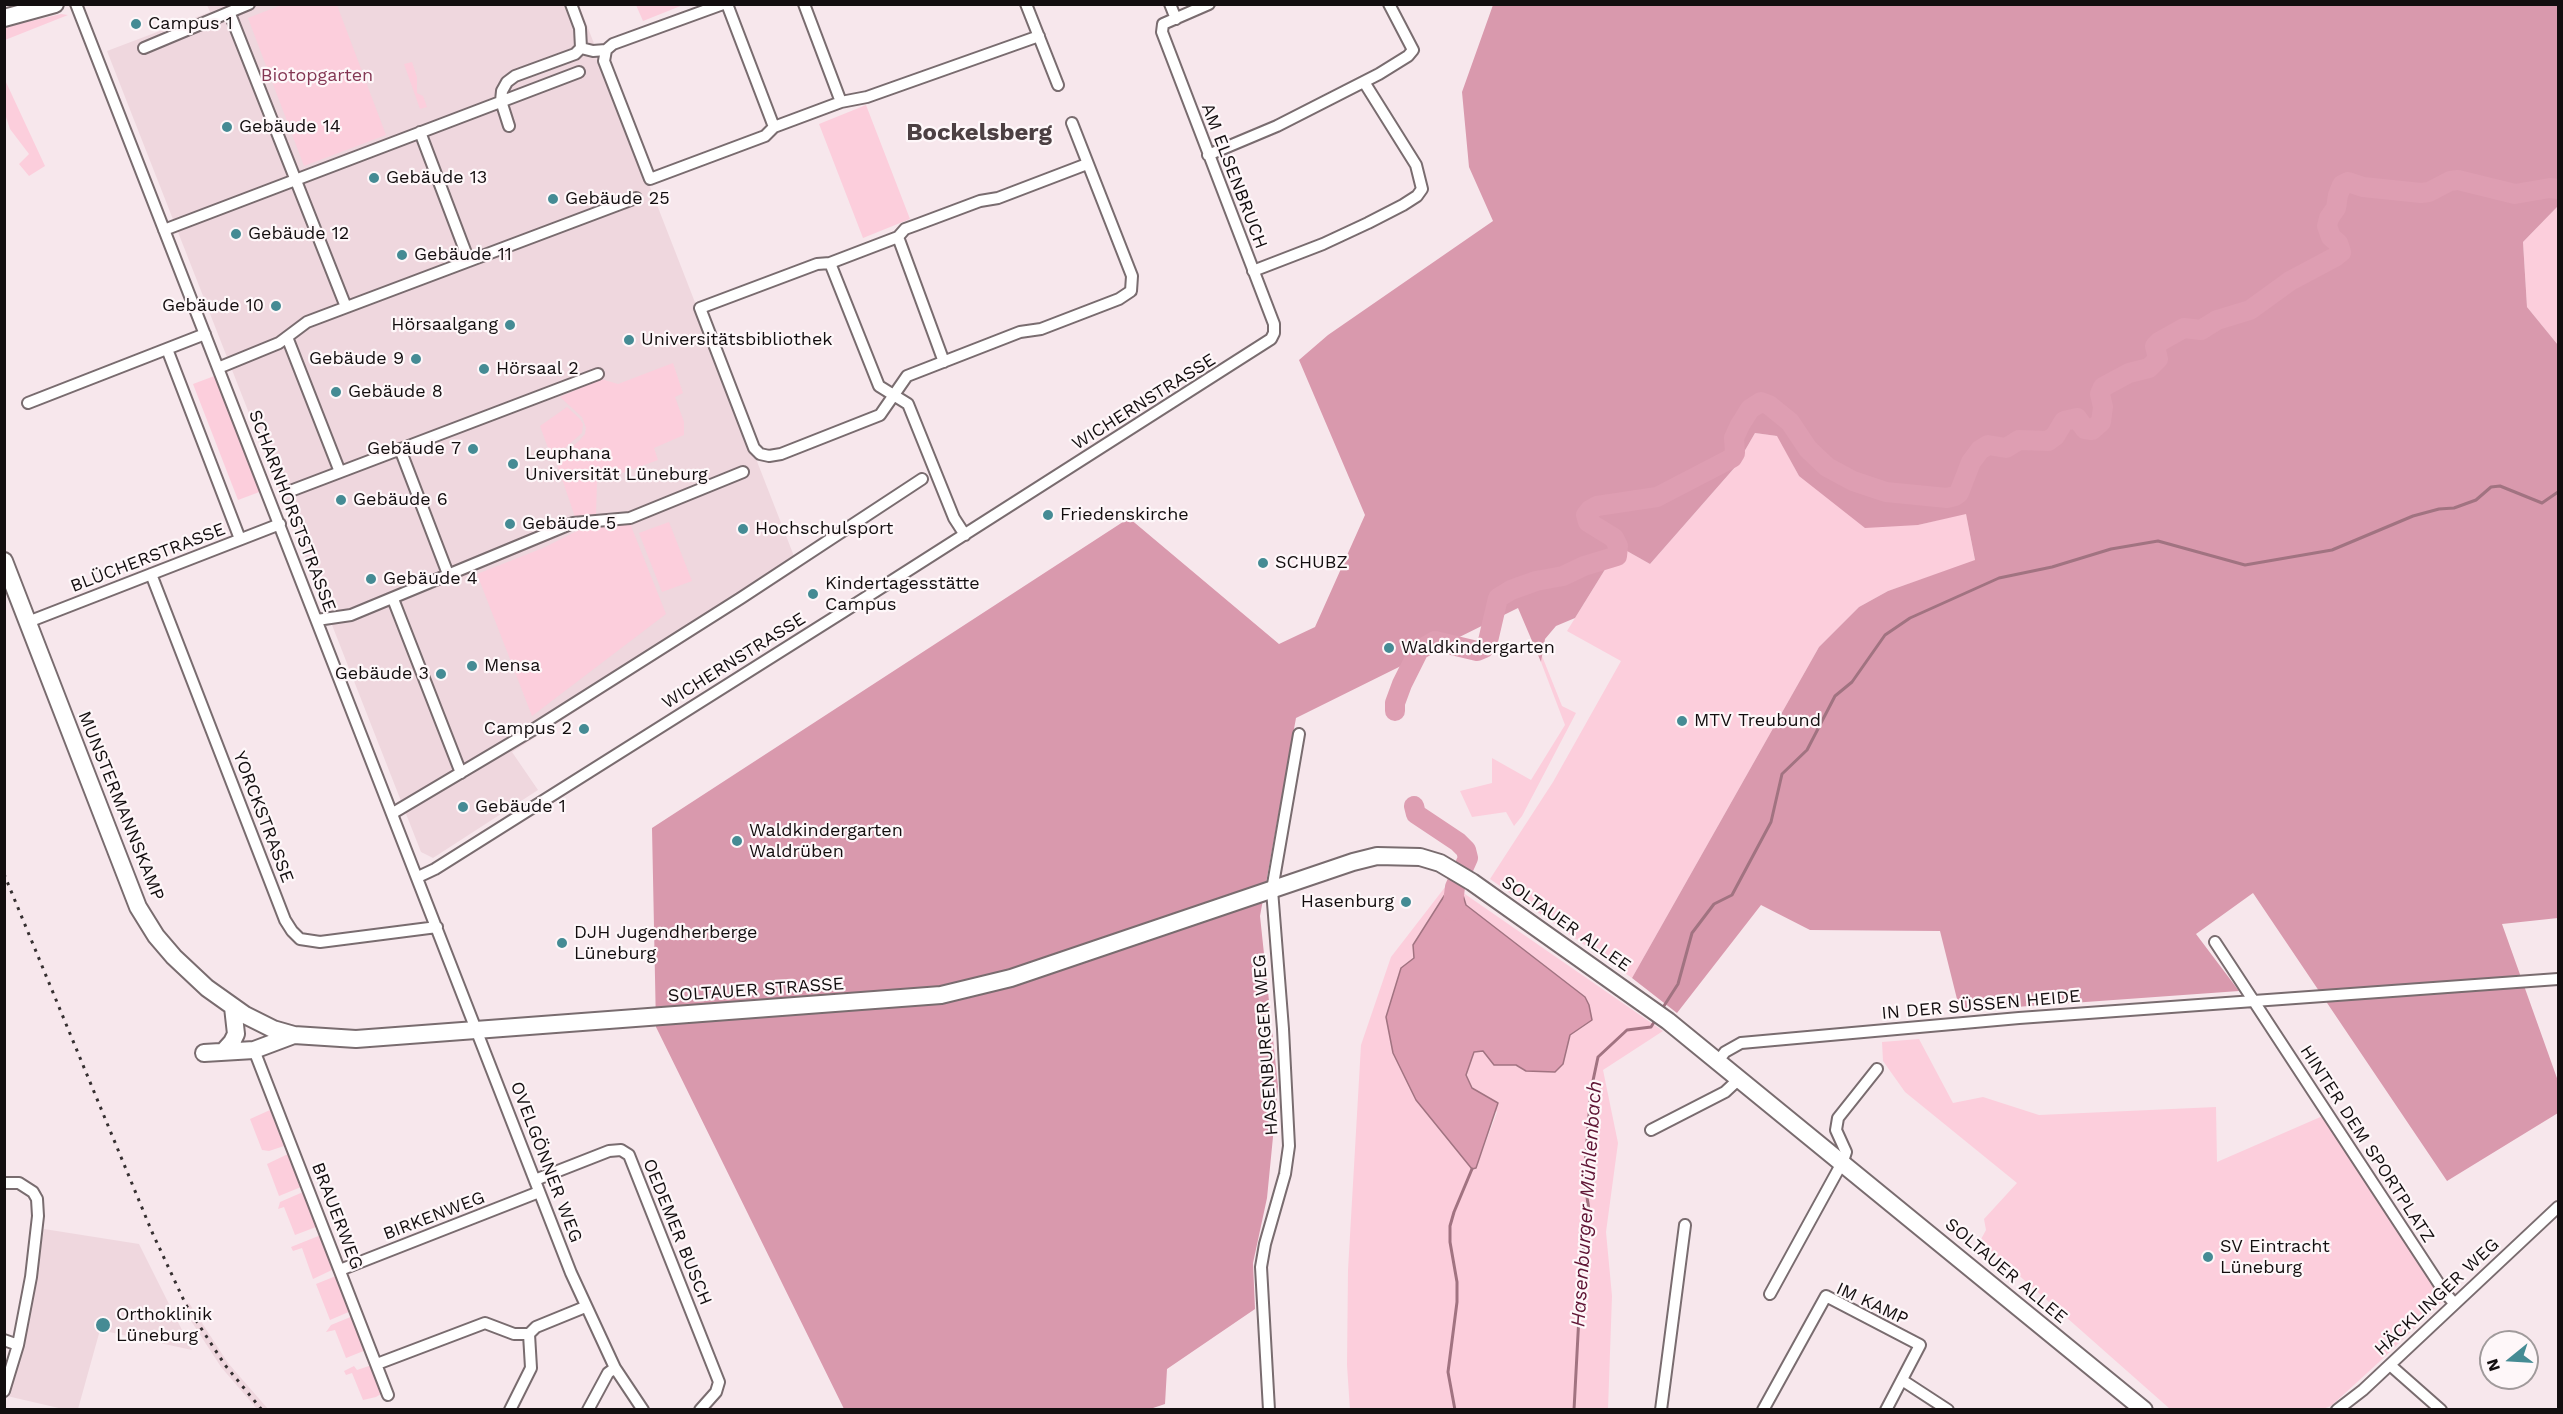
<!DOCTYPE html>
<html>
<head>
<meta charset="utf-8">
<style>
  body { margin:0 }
  #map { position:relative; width:2563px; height:1414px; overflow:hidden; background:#f7e7ec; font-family:"Work Sans",sans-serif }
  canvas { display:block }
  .frame { position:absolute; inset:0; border:6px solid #130e0f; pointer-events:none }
  .north { position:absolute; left:2479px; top:1330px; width:60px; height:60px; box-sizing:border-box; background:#fef7f9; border:2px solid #a09a9b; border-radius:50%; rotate:252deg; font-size:16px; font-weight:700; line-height:24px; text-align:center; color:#130e0f }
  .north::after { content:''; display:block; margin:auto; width:21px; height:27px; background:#458b94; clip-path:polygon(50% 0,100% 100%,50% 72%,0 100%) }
</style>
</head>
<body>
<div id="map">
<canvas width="2563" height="1414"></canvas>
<div class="frame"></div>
<div class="north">N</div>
</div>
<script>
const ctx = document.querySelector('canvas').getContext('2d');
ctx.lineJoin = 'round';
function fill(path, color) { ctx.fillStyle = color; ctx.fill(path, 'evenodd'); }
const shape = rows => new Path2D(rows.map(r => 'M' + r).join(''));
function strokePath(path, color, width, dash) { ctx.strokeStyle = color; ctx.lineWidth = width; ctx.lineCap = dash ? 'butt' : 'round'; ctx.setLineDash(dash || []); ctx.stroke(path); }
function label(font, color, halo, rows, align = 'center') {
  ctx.font = font + ' "Work Sans",sans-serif'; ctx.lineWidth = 4.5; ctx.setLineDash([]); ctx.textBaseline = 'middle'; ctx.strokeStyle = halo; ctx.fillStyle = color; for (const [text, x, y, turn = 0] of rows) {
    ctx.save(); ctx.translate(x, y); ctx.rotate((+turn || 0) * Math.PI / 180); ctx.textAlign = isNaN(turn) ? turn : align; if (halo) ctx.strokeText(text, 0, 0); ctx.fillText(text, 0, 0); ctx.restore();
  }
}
fill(shape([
  [207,5,579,5,799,569,512,752,538,790,433,858,421,852,107,51,210,12],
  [44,1229,139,1244,192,1350,100,1330,78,1409,63,1409,7,1396,23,1344],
  [189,1303,228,1363,268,1409,257,1409,221,1367,182,1307]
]), '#efd7de');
fill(shape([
  [284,4,337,5,386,135,304,166,248,18],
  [636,5,683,5,643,21],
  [61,14,68,15,5,40,5,27],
  [412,62,417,77,417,93,423,96,427,107,420,109,404,64],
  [5,80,45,166,29,176,19,164,29,154,10,129,5,114],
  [866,105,910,219,863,238,819,124],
  [2558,206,2558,345,2527,307,2523,242],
  [673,363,683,393,675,397,684,422,684,435,654,448,658,460,597,482,596,514,576,520,556,461,580,440,585,434,586,428,582,417,560,397,601,379,618,384],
  [217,375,262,491,238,500,193,384],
  [567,407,580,419,583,424,582,433,552,459,540,426],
  [1755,433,1778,436,1799,476,1918,525,1966,513,1975,561,1888,591,1859,607,1819,647,1632,978,1490,879,1553,782,1621,661,1567,631,1609,563,1627,551,1650,564,1736,466],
  [629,521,666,614,532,716,477,574,543,548,585,527],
  [669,522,692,581,662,592,639,533],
  [1542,656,1562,706,1576,713,1522,816,1514,826,1506,812,1472,817,1460,791,1492,783,1492,758,1531,780,1565,725,1541,662],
  [1449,882,1451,885,1413,945,1472,1169,1476,1168,1497,1112,1472,1088,1466,1075,1474,1052,1483,1051,1494,1065,1516,1065,1526,1071,1563,1064,1570,1035,1585,997,1466,905,1462,892,1663,1031,1603,1070,1618,1143,1606,1232,1612,1296,1608,1409,1350,1410,1347,1365,1348,1270,1361,1045,1391,957],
  [1919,1039,1953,1103,1983,1097,2039,1115,2216,1107,2217,1162,2325,1115,2444,1300,2378,1363,2331,1406,2323,1409,2170,1409,1980,1241,1986,1230,1984,1219,2017,1183,1905,1092,1883,1061,1882,1042],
  [270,1110,284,1146,269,1151,262,1150,250,1119],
  [288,1154,301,1187,279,1196,267,1164],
  [303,1192,316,1227,295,1235,284,1207,278,1209,280,1202],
  [321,1235,334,1269,313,1279,302,1248,293,1251,291,1247],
  [336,1276,351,1311,330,1320,316,1284],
  [353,1316,366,1350,346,1358,335,1330,326,1332,331,1325],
  [372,1365,384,1392,376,1397,363,1400,352,1373,346,1375,344,1371,354,1366,357,1370]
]), '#fccedc');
fill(shape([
  [1493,5,2558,5,2558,206,2523,242,2527,307,2558,345,2558,918,2502,924,2558,1081,2558,1113,2447,1181,2253,893,2196,934,2239,991,1960,1011,1940,931,1810,930,1761,905,1677,1013,1632,978,1819,647,1859,607,1888,591,1975,560,1966,514,1918,525,1865,528,1799,476,1777,436,1755,433,1736,466,1650,564,1627,551,1609,563,1575,618,1556,626,1545,639,1541,662,1518,608,1296,718,1260,916,1278,1086,1267,1198,1253,1263,1255,1309,1167,1369,1165,1404,1150,1409,844,1409,656,1027,652,828,1129,518,1279,644,1315,627,1365,515,1299,360,1328,335,1493,221,1469,167,1462,92]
]), '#d999ad');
const water = shape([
  [1451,885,1462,892,1466,905,1585,997,1589,1005,1592,1020,1570,1035,1563,1064,1555,1072,1526,1071,1516,1065,1494,1065,1483,1051,1474,1052,1466,1075,1472,1088,1498,1103,1476,1168,1472,1169,1416,1100,1393,1053,1386,1017,1401,968,1414,958,1413,945,1451,885]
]);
fill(water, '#de9eb2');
strokePath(water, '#a17381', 1.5);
strokePath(shape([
  [1662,1009,1678,984,1692,933,1714,904,1732,895,1771,822,1782,774,1807,750,1835,696,1852,682,1885,635,1910,618,1999,578,2052,567,2111,549,2158,541,2245,565,2332,550,2413,516,2439,509,2454,508,2476,500,2491,487,2500,486,2542,503,2558,492],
  [1455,1410,1448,1372,1457,1302,1457,1282,1450,1242,1450,1226,1454,1212,1472,1169],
  [1574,1410,1582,1259,1589,1210,1584,1178,1591,1090,1598,1057,1627,1030,1651,1027,1656,1019]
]), '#a17381', 3);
strokePath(shape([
  [1395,711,1395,703,1402,684,1419,650,1435,641,1477,651,1484,648,1488,641,1498,598,1511,590,1536,581,1563,576,1584,566,1617,556,1618,546,1614,538,1588,522,1586,515,1590,510,1597,506,1657,497,1732,458,1735,453,1734,438,1740,425,1750,409,1761,402,1769,405,1790,422,1808,449,1827,467,1853,481,1886,492,1947,498,1955,496,1959,493,1971,462,1980,450,1988,445,2006,448,2019,440,2048,441,2055,436,2064,421,2077,418,2085,429,2092,430,2101,422,2103,407,2100,394,2103,387,2129,373,2149,368,2158,359,2155,346,2159,342,2184,328,2201,330,2217,320,2250,310,2290,281,2335,257,2341,252,2338,243,2331,237,2327,226,2329,218,2336,208,2338,195,2342,185,2348,182,2363,187,2421,193,2429,192,2450,181,2458,180,2515,194,2550,188,2558,189],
  [1414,806,1416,814,1458,842,1466,850,1468,858,1455,887,1452,911]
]), '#de9eb2', 20);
const street = shape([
  [76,4,571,1273,615,1368,643,1410],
  [723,4,613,44,606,50,604,61,650,179,765,136,774,127,841,102,867,97,1039,36],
  [727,4,774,127],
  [804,4,841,102],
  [1026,4,1058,85],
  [1170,4,1176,19],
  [230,14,346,307],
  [144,48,249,4],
  [581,48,593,51,606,50],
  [1072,123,1132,276,1131,291,1119,299,1041,329,1020,332,907,376,880,415,781,454,769,456,760,454,754,448,700,308,817,264,830,263,898,237,905,229,916,225,980,201,998,198,1087,164],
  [509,126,501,101,502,91,507,82,515,76,575,54,581,48,580,28,571,4],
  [420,132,469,261],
  [1208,155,1277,126,1379,74,1408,56,1413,50,1389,4],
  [164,230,579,72],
  [898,237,944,362],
  [830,263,879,386,908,404,954,518,965,535],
  [1253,271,1323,244,1368,223,1403,205,1417,196,1422,189,1416,165,1364,82],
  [287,337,340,472],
  [167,349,240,539],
  [218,368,279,343,307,322,636,198],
  [28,403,205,334],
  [400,449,448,574],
  [293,490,598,374],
  [151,574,285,920,292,931,300,939,320,942,437,927],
  [393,599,461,773],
  [317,620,351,615,573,523,630,518,743,472],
  [28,622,280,524],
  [393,813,531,731,741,598,922,479],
  [418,877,435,869,843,612,1271,339,1274,333,1274,324,1162,32,1163,24,1209,4],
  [2215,942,2445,1293,2454,1303],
  [254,1050,388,1395],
  [1718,1061,1725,1052,1741,1043,2019,1018,2558,979],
  [1651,1130,1725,1092,1739,1079],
  [535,1180,609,1151,621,1150,629,1155,719,1382,716,1392,700,1410],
  [4,1183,19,1183,33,1192,37,1199,38,1216,31,1277,18,1345,4,1391],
  [340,1270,539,1192],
  [1770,1294,1843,1161,1846,1152,1836,1130,1838,1118,1877,1069],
  [4,1340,18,1345],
  [377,1364,485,1323,514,1334,529,1334],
  [2390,1365,2441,1410],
  [1902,1380,1948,1410],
  [510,1410,531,1368,529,1334,536,1327,585,1307],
  [588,1410,608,1373,615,1368],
  [1269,1410,1261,1267,1265,1244,1285,1174,1289,1146,1283,1029,1272,890,1299,734],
  [1661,1410,1685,1225],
  [1763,1410,1826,1296,1920,1345,1886,1410],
  [2337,1410,2363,1390,2558,1207]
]);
const secondary = shape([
  [4,18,55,4],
  [4,561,138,907,156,936,174,957,207,988,245,1015,273,1029,294,1035],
  [223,1052,232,1042,236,1034,233,1007],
  [204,1053,254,1050,294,1035,356,1039,941,995,1011,978,1353,862,1377,856,1420,857,1440,863,1472,882,1668,1021,2144,1410]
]);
strokePath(street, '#796c6f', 14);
strokePath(secondary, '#796c6f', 20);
strokePath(street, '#fff', 10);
strokePath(secondary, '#fff', 16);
strokePath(shape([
  [4,874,152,1232,186,1305,225,1365,262,1410]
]), '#352f30', 3, [3, 6]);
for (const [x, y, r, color] of [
  [136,24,6,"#458b94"],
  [227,127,6,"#458b94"],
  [374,178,6,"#458b94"],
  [553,199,6,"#458b94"],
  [236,234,6,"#458b94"],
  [402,255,6,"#458b94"],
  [276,306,6,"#458b94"],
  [510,325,6,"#458b94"],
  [629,340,6,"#458b94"],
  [416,359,6,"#458b94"],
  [484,369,6,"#458b94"],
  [336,392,6,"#458b94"],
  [473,449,6,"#458b94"],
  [513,464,6,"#458b94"],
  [341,500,6,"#458b94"],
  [1048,515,6,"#458b94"],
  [510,524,6,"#458b94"],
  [743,529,6,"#458b94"],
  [1263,563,6,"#458b94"],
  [371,579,6,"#458b94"],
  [813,594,6,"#458b94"],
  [1389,648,6,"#458b94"],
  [472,666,6,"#458b94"],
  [441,674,6,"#458b94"],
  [1682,721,6,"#458b94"],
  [584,729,6,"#458b94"],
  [463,807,6,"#458b94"],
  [737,841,6,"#458b94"],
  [1406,902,6,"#458b94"],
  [562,943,6,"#458b94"],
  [2208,1257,6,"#458b94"],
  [103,1325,8,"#458b94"]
]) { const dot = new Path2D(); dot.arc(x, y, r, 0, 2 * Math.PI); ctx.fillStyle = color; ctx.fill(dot); strokePath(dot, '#fef7f9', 2); }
label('18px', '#130e0f', '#fef7f9', [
  ["Campus 1",148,24],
  ["Gebäude 14",239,127],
  ["Gebäude 13",386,178],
  ["Gebäude 25",565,199],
  ["Gebäude 12",248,234],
  ["Gebäude 11",414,255],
  ["Gebäude 10",264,306,"right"],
  ["Hörsaalgang",498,325,"right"],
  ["Universitätsbibliothek",641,340],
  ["Gebäude 9",404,359,"right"],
  ["Hörsaal 2",496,369],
  ["Gebäude 8",348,392],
  ["Gebäude 7",461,449,"right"],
  ["Leuphana",525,454],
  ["Universität Lüneburg",525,475],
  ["Gebäude 6",353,500],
  ["Friedenskirche",1060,515],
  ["Gebäude 5",522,524],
  ["Hochschulsport",755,529],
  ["SCHUBZ",1275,563],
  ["Gebäude 4",383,579],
  ["Kindertagesstätte",825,584],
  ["Campus",825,605],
  ["Waldkindergarten",1401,648],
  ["Mensa",484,666],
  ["Gebäude 3",429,674,"right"],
  ["MTV Treubund",1694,721],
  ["Campus 2",572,729,"right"],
  ["Gebäude 1",475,807],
  ["Waldkindergarten",749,831],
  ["Waldrüben",749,852],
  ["Hasenburg",1394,902,"right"],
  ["DJH Jugendherberge",574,933],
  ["Lüneburg",574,954],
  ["SV Eintracht",2220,1247],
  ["Lüneburg",2220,1268],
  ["Orthoklinik",116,1315],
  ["Lüneburg",116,1336]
], 'left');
label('18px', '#843754', '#fef7f9', [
  ["Biotopgarten",317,76]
]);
label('18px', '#130e0f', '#fef7f9', [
  ["AM ELSENBRUCH",1234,176,69],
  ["WICHERNSTRASSE",1144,402,-32],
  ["SCHARNHORSTSTRASSE",292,511,69],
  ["BLÜCHERSTRASSE",148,558,-21],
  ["WICHERNSTRASSE",734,661,-32],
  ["MUNSTERMANNSKAMP",121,806,68],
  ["YORCKSTRASSE",263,817,69],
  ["SOLTAUER ALLEE",1566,924,35],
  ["SOLTAUER STRASSE",756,990,-4],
  ["IN DER SÜSSEN HEIDE",1981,1005,-5],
  ["HASENBURGER WEG",1266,1045,-94],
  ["HINTER DEM SPORTPLATZ",2367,1144,57],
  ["OVELGÖNNER WEG",546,1162,69],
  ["BRAUERWEG",337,1216,69],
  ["BIRKENWEG",434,1216,-21],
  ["OEDEMER BUSCH",677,1232,68],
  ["SOLTAUER ALLEE",2006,1271,40],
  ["HÄCKLINGER WEG",2437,1297,-43],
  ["IM KAMP",1872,1304,25]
]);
label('italic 20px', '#601535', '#fef7f9', [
  ["Hasenburger Mühlenbach",1587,1204,-86]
]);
label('bold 24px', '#4c4043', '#fef7f9', [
  ["Bockelsberg",979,133]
]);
</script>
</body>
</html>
